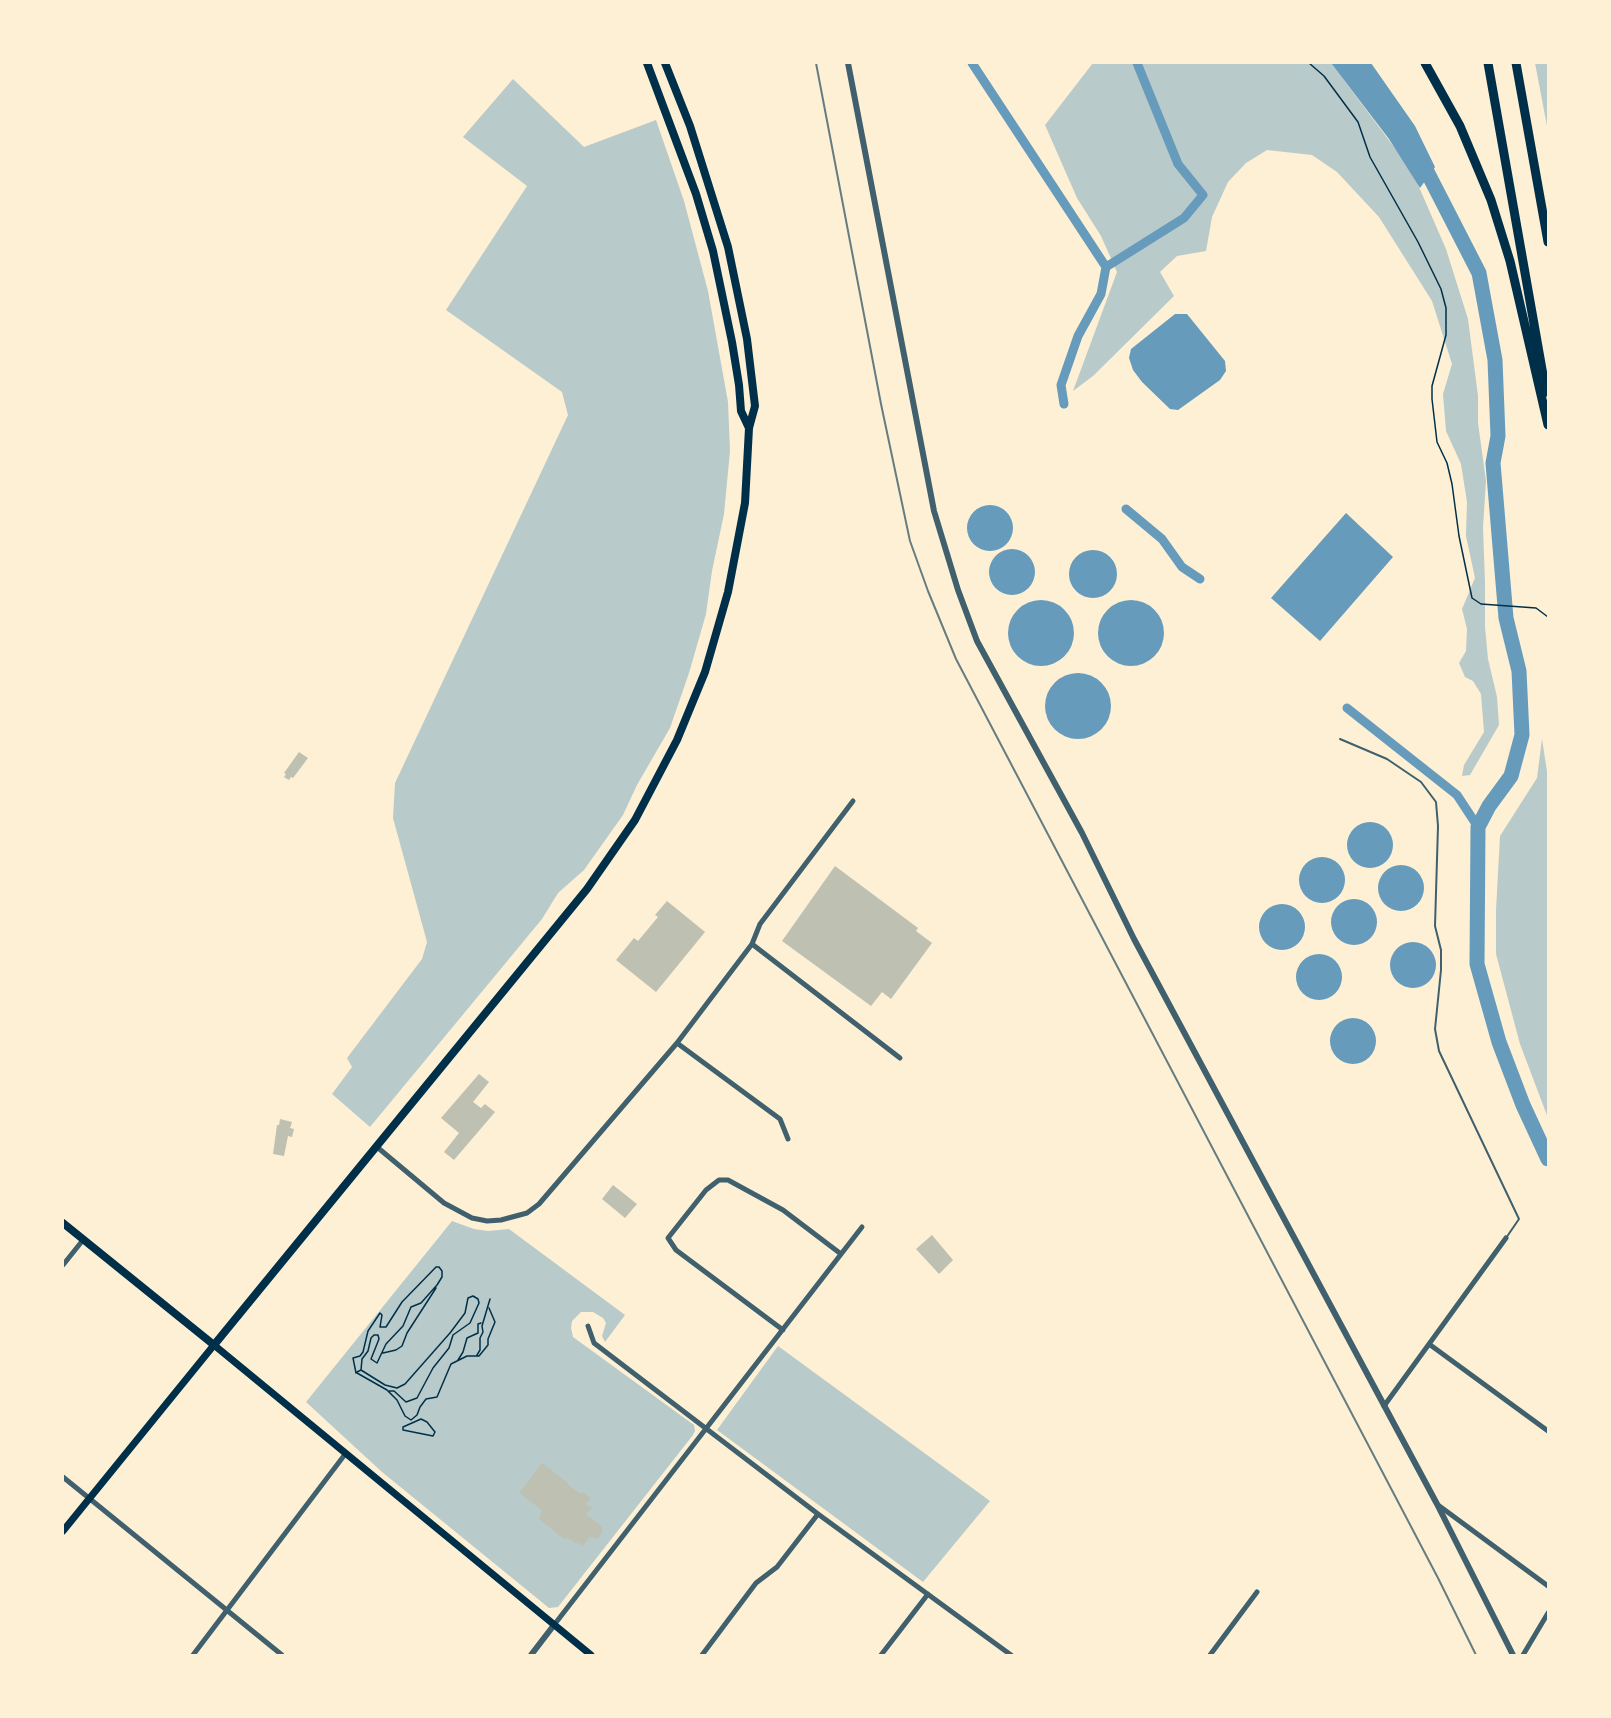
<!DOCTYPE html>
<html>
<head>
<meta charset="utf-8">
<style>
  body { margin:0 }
  #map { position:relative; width:1611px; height:1718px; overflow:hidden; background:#fdf0d5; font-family:"Noto Sans",sans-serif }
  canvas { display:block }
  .frame { position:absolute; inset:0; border:64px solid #fdf0d5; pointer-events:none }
</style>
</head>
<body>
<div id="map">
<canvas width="1611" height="1718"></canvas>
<div class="frame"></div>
</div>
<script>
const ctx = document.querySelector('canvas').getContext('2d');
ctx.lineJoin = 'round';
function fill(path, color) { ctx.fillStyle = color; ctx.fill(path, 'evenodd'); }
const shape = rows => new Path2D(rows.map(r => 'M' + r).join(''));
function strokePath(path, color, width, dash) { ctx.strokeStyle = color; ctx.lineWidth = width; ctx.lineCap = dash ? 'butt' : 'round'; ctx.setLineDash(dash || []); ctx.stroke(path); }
fill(shape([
  [1093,63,1331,63,1412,171,1446,249,1468,319,1478,396,1478,423,1486,481,1483,527,1485,583,1485,627,1488,659,1497,697,1499,725,1470,775,1462,776,1464,765,1484,732,1481,694,1473,681,1465,677,1459,663,1466,651,1467,629,1462,609,1475,578,1466,536,1467,502,1461,464,1446,431,1443,394,1452,364,1432,301,1379,217,1337,172,1312,155,1267,150,1246,163,1228,182,1212,217,1206,251,1177,256,1160,272,1174,296,1093,376,1073,391,1117,272,1101,236,1077,198,1045,125],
  [1535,63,1548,63,1548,131],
  [513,79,584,147,656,120,684,201,708,291,728,402,730,451,724,514,712,571,706,614,689,673,670,728,637,785,623,815,584,870,558,893,542,919,370,1127,332,1094,352,1067,347,1058,422,959,427,942,393,818,395,783,568,415,562,392,446,310,527,186,463,137],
  [1542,739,1548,778,1548,1118,1520,1044,1496,954,1496,910,1500,836,1537,778],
  [452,1221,474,1229,488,1231,509,1229,625,1315,605,1342,602,1336,606,1323,603,1318,593,1312,581,1312,572,1321,571,1328,573,1337,694,1425,695,1431,693,1435,558,1607,549,1608,382,1472,306,1402],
  [778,1346,990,1501,923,1582,717,1430]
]), '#b9caca');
fill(shape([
  [1331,63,1371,63,1415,126,1435,167,1420,188,1389,139],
  [1175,314,1187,314,1225,361,1226,371,1220,380,1178,410,1170,409,1142,382,1133,370,1129,358,1131,349],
  '967 528a23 23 0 1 1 46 0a23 23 0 1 1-46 0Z',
  [1346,513,1393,557,1320,641,1271,598],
  '989 572a23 23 0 1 1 46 0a23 23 0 1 1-46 0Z',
  '1069 574a24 24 0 1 1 48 0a24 24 0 1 1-48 0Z',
  '1098 633a33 33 0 1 1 66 0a33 33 0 1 1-66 0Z',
  '1008 633a33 33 0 1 1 66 0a33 33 0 1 1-66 0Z',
  '1045 706a33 33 0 1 1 66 0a33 33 0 1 1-66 0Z',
  '1347 845a23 23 0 1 1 46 0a23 23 0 1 1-46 0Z',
  '1299 880a23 23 0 1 1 46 0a23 23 0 1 1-46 0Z',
  '1378 888a23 23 0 1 1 46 0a23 23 0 1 1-46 0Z',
  '1331 922a23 23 0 1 1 46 0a23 23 0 1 1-46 0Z',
  '1259 927a23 23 0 1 1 46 0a23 23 0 1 1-46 0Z',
  '1390 965a23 23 0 1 1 46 0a23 23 0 1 1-46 0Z',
  '1296 977a23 23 0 1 1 46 0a23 23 0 1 1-46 0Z',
  '1330 1041a23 23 0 1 1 46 0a23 23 0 1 1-46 0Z'
]), '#669bbc');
strokePath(shape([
  [972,63,1106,267,1101,294,1078,336,1061,385,1064,404],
  [1106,267,1184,218,1203,195,1178,164,1137,63],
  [1126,509,1162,539,1182,567,1200,579],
  [1347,708,1457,795,1478,827]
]), '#669bbc', 9);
strokePath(shape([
  [1420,158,1479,273,1495,360,1498,436,1493,463,1506,618,1519,671,1522,735,1511,776,1489,806,1478,827,1477,964,1499,1042,1523,1105,1548,1159]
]), '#669bbc', 15);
fill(shape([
  [299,752,308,758,293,778,291,777,289,780,284,777,286,774,284,773],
  [835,866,918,928,916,931,932,943,891,999,882,992,871,1006,782,941],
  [667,901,705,932,656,992,616,960,634,938,638,941,658,917,655,915],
  [479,1074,489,1082,473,1102,481,1108,485,1104,495,1112,454,1160,444,1152,459,1133,441,1118],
  [280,1119,292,1122,290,1128,294,1129,292,1137,288,1136,284,1156,273,1154,277,1125,279,1125],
  [613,1185,637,1204,625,1218,602,1199],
  [932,1235,953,1260,939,1274,916,1249],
  [542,1463,568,1483,567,1484,579,1493,584,1493,591,1498,586,1504,592,1508,586,1514,602,1527,602,1532,597,1539,594,1537,589,1537,583,1546,578,1542,577,1544,568,1538,564,1539,539,1519,542,1510,519,1493]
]), '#bec0b2');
strokePath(shape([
  [1309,63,1324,76,1358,122,1370,157,1418,242,1441,289,1446,308,1446,335,1432,386,1432,399,1437,442,1447,463,1452,484,1459,536,1472,598,1481,604,1536,608,1548,617],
  [383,1353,396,1350,402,1346,407,1333,436,1288],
  [477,1355,480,1350,480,1338,483,1332,482,1326,490,1299],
  [458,1360,463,1352,467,1338,478,1333,478,1324,481,1323],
  [357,1372,361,1370,385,1385,397,1388,405,1384,450,1333,465,1313,468,1298,473,1296,478,1299,479,1303,470,1323,453,1335],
  [356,1373,353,1358,360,1356,363,1352,368,1331,380,1313,382,1315,380,1327,386,1327,402,1302,436,1267,439,1267,442,1271,442,1277,437,1285,421,1303,411,1307,403,1326,386,1344,377,1363,371,1359,379,1339,378,1335,374,1335,371,1338,368,1351,362,1359,361,1370],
  [357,1373,387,1390,397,1400,405,1416,411,1420,417,1415,420,1407,426,1399,437,1397,451,1364,467,1356,479,1356,488,1345,488,1339,495,1322,489,1308],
  [389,1391,394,1391,406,1402,417,1398,433,1368,449,1348,453,1335],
  [421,1419,427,1422,435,1432,433,1436,403,1430,403,1427,421,1419]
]), '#003049', 1.5);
strokePath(shape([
  [1340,739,1387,759,1421,782,1436,802,1438,826,1435,926,1441,950,1441,970,1435,1029,1439,1051,1519,1219,1506,1238]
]), '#3f606c', 2);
strokePath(shape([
  [752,944,900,1058],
  [677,1043,780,1119,788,1139],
  [377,1147,444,1203,472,1218,487,1221,501,1220,527,1213,539,1204,677,1043,752,944,760,924,853,801],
  [63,1265,83,1240],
  [588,1326,594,1343,818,1514,1011,1655],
  [783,1330,676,1250,668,1238,706,1190,719,1180,728,1180,783,1210,841,1254],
  [1429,1344,1548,1431],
  [1384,1406,1506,1238],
  [63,1477,282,1655],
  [1438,1505,1548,1586],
  [554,1625,862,1227],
  [193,1655,346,1453],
  [702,1655,756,1583,777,1567,818,1514],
  [881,1655,928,1594],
  [1210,1655,1257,1592],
  [1523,1655,1548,1613]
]), '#3f606c', 5);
strokePath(shape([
  [848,63,934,511,958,590,977,641,1082,833,1134,939,1437,1504,1513,1655],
  [531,1655,554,1625]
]), '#3f606c', 6);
strokePath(shape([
  [63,1531,214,1345,591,1655]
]), '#003049', 7);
strokePath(shape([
  [647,63,696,194,713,251,732,342,739,385,741,411,749,428],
  [63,1223,214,1345,587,889,635,820,677,740,705,672,728,592,745,503,749,428,755,406,747,339,728,247,690,126,665,63]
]), '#003049', 8);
strokePath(shape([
  [1425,63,1460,126,1491,200,1510,261,1548,425],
  [1488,63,1546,392],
  [1516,63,1548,242]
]), '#003049', 9);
strokePath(shape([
  [816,63,881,404,910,541,928,591,956,659,1438,1578,1476,1655]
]), '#657d81', 2);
</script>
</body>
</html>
